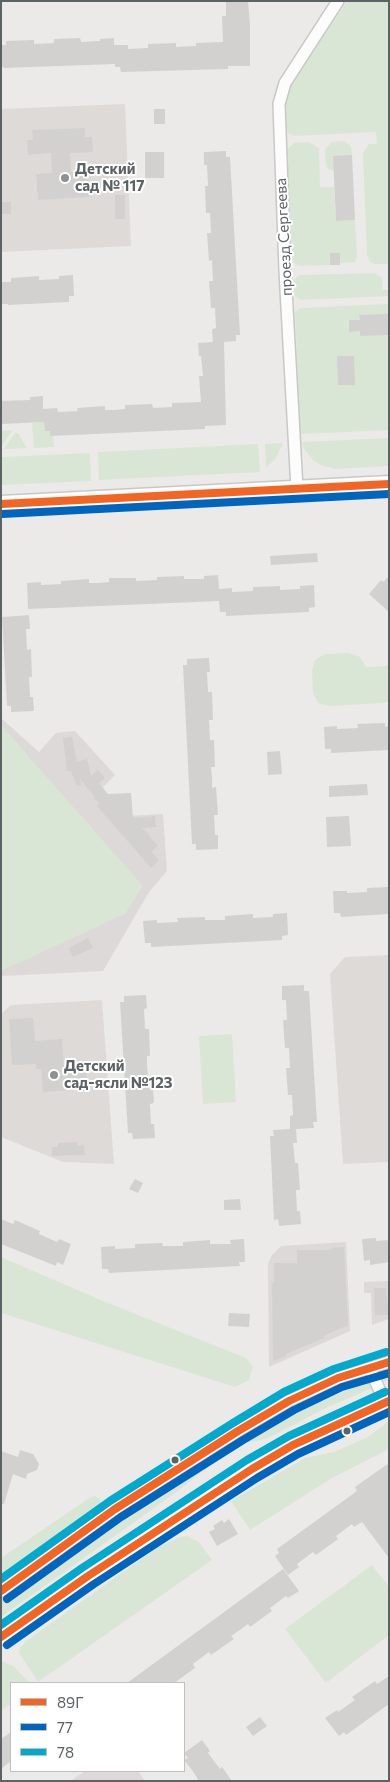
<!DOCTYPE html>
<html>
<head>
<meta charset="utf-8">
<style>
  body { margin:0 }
  #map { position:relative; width:390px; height:1782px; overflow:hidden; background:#eceae8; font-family:Commissioner,sans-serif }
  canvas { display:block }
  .frame { position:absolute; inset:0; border:2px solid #5d6264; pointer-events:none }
  .legend { position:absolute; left:10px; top:1682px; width:175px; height:90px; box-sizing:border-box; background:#fff; border:1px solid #bec0c1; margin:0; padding:6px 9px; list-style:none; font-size:15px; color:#5d6264 }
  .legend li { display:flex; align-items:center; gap:10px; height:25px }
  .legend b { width:25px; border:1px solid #bec0c1 }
</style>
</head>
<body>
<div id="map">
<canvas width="390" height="1782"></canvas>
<div class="frame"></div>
<ul class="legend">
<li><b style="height:6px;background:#f26522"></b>89Г</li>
<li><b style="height:6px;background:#0065bd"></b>77</li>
<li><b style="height:6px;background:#00a9ce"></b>78</li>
</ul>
</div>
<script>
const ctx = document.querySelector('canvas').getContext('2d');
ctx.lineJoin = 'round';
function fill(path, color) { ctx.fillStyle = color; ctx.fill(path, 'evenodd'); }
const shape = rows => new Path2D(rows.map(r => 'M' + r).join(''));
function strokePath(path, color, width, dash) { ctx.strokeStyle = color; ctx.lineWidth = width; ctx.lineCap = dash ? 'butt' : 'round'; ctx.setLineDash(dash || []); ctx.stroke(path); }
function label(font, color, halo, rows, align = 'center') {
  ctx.font = font + ' Commissioner,sans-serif'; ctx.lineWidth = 4; ctx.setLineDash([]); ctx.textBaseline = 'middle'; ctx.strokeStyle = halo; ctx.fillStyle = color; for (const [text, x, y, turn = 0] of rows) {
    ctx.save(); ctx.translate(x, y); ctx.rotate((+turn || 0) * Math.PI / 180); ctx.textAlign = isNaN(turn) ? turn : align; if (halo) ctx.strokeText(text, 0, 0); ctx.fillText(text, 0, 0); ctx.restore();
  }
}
fill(shape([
  [1,718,39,752,56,733,75,731,115,775,102,788,126,816,163,814,167,871,149,892,103,971,1,976],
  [346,1242,350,1331,269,1367,268,1264,272,1255,281,1246],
  [389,1281,389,1319,372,1325,371,1293,364,1293,364,1282],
  [85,1771,138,1771,145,1781,71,1781]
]), '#dcd9d8');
fill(shape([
  [125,104,131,246,1,252,1,109],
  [389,955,389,1162,343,1164,330,974,345,957],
  [102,1000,114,1164,63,1162,1,1137,1,1014,11,1005]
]), '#dedad8');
fill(shape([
  [347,1,389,1,389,264,375,264,370,262,367,256,363,153,369,144,377,144,376,132,294,136,288,133,285,127,284,105,289,87],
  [344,141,349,144,351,147,352,155,334,170,329,170,326,166,325,149,332,142],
  [309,142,319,148,320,187,334,187,336,221,355,220,357,256,355,262,340,263,339,253,330,253,330,265,300,266,296,265,292,259,287,151,290,146,295,143],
  [374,273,382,278,383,290,389,290,389,296,301,300,294,296,293,293,294,280,300,275],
  [389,304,389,430,300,434,295,312,300,308],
  [39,417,44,417,45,431,50,431,50,436,53,436,54,447,34,448,32,423,39,422],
  [13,430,1,447,1,431],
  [15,433,18,433,27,448,4,449],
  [389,438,389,466,335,469,321,465,314,461,304,449,302,442],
  [283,443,276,458,266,468,265,444],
  [258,444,260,472,99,480,98,452],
  [90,453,91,481,1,485,1,457],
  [349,653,360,657,366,667,387,666,389,659,389,701,383,703,329,706,318,703,313,693,312,671,315,660,325,654],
  [1,725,143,886,125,914,1,971],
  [232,1034,236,1102,203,1104,199,1036],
  [1,1257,103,1301,246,1358,253,1367,249,1380,235,1387,1,1313],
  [389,1367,389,1381,382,1381,377,1373],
  [367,1381,371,1382,372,1388,328,1407,266,1439,234,1445,299,1406,323,1401],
  [389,1421,389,1449,332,1478,250,1530,231,1501,305,1458,334,1452,368,1437],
  [204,1462,208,1467,178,1491,1,1617,1,1600,128,1510],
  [95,1496,100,1499,102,1506,100,1510,1,1579,1,1558,88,1499],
  [187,1536,199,1542,212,1560,38,1682,19,1653,20,1648,26,1641,158,1547,180,1537],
  [372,1565,389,1587,389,1635,326,1683,285,1629],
  [1,1661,13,1666,30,1683,11,1683,11,1704,1,1711]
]), '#d9e6d5');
fill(shape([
  [226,1,248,1,250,24,250,66,228,66,228,69,121,72,120,67,115,67,115,64,4,68,4,67,1,67,1,45,6,45,6,41,34,40,34,44,54,43,54,39,80,38,81,42,100,41,100,39,114,38,114,45,128,45,128,49,148,48,148,44,176,43,176,47,196,46,196,43,223,42,222,16,226,16],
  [154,109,165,109,165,124,154,124],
  [85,128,85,137,92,137,93,152,70,153,71,172,87,172,89,197,38,200,36,174,52,173,51,153,28,155,27,140,33,140,32,130],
  [226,151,226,157,230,157,240,335,236,335,236,341,224,342,226,425,205,426,205,429,50,436,50,431,45,431,44,422,2,424,1,401,30,400,30,397,43,396,43,409,57,408,58,412,78,411,77,408,105,406,105,410,115,410,125,409,125,405,152,404,153,408,172,407,172,403,201,402,199,376,203,376,201,356,199,356,198,343,213,342,212,329,216,328,215,308,211,308,209,281,213,281,212,260,209,261,207,233,211,233,210,213,206,213,205,186,208,186,207,165,204,165,204,152],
  [145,152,164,152,164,178,145,178],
  [352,155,355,220,336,221,333,156],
  [115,195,125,195,125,219,115,219],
  [1,202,11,202,11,214,1,214],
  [330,253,340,253,340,265,330,265],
  [73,275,74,296,69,296,69,302,8,305,8,304,1,304,1,282,11,282,11,278,39,276,39,280,59,279,59,276],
  [389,314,389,335,360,336,360,331,349,332,349,320,360,320,359,315],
  [337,356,354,356,355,385,338,385],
  [317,553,318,562,271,565,270,556],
  [218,575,219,589,232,588,232,592,253,591,253,587,280,586,280,590,300,589,300,586,314,585,315,607,309,608,309,612,226,616,226,612,220,612,219,601,28,609,27,583,41,582,41,585,61,584,61,581,89,579,89,583,99,583,109,582,109,578,136,578,136,581,157,580,157,577,184,576,184,579,204,579,204,576],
  [389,576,389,612,369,594,381,580,383,582],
  [29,615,30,629,26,629,27,650,31,649,32,677,29,677,30,697,33,697,34,711,11,712,11,706,7,706,2,617],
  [209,658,210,672,207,672,208,692,212,692,213,720,209,720,210,740,214,740,215,767,211,767,212,778,212,788,216,787,218,815,214,815,215,835,218,835,218,849,196,850,196,844,192,844,183,665,187,665,187,659],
  [385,723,385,727,389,726,389,750,331,753,331,749,325,749,324,727,337,726,337,729,358,728,357,724],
  [72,737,77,762,87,759,91,776,98,770,105,778,99,783,108,794,131,793,133,818,155,816,156,827,142,828,158,846,151,852,159,860,151,868,97,806,100,804,94,798,95,797,80,779,81,785,77,786,71,771,67,771,63,738],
  [280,751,282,774,268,775,267,752],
  [367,784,368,795,329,797,329,786],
  [349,816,351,846,327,847,326,817],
  [389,887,389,914,341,917,340,913,334,913,333,891,347,891,347,893,367,892,367,888],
  [287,913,288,935,282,936,282,940,151,947,151,943,145,943,143,921,157,920,157,923,178,922,177,918,205,917,205,920,225,920,225,916,253,914,253,918,273,917,273,914],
  [88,938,93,948,73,957,69,948],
  [304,985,304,991,309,991,317,1122,313,1122,314,1128,296,1129,297,1143,293,1143,295,1163,298,1163,300,1190,296,1190,297,1211,300,1211,301,1224,279,1226,278,1219,274,1220,270,1136,274,1136,273,1130,290,1129,290,1116,293,1115,292,1095,288,1095,286,1068,290,1068,289,1048,285,1048,283,1020,287,1020,286,1000,282,1000,282,986],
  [146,995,147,1008,144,1009,145,1029,149,1029,150,1056,147,1056,147,1066,148,1076,152,1076,154,1103,150,1104,151,1124,154,1124,155,1138,133,1139,132,1133,128,1133,120,1002,124,1002,124,996],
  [33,1018,35,1041,62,1039,64,1067,86,1066,88,1089,43,1092,41,1069,36,1069,36,1064,12,1065,9,1019],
  [77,1142,78,1146,84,1145,85,1155,52,1156,52,1147,58,1147,58,1143],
  [135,1179,143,1183,138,1193,129,1189],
  [240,1199,241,1210,224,1210,224,1200],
  [1,1219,13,1224,15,1220,40,1231,39,1234,57,1242,59,1239,71,1244,63,1265,57,1262,56,1266,1,1244],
  [376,1238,376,1241,389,1240,389,1262,370,1265,370,1260,364,1261,362,1239],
  [244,1239,245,1262,239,1262,240,1266,109,1273,108,1269,102,1269,101,1247,115,1246,115,1249,135,1248,135,1244,162,1243,163,1246,183,1246,183,1242,210,1240,210,1244,231,1244,230,1240],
  [344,1247,348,1325,324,1336,324,1338,286,1354,286,1356,273,1361,272,1283,274,1283,274,1263,297,1263,297,1250,332,1250,331,1248],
  [374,1288,386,1288,389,1315,375,1315],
  [229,1313,250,1314,249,1327,228,1326],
  [20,1450,33,1454,39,1464,37,1470,27,1474,26,1479,13,1474,4,1504,1,1504,1,1451,18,1457],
  [389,1463,389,1558,362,1522,354,1527,352,1524,336,1536,338,1539,316,1555,313,1552,297,1564,299,1567,288,1575,275,1556,279,1553,277,1549,357,1491,355,1487],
  [229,1519,238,1534,217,1546,209,1532,215,1529,213,1526,222,1520,224,1523],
  [283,1569,299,1591,288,1598,286,1596,270,1608,272,1611,250,1627,248,1624,240,1630,231,1636,234,1639,211,1655,209,1652,193,1664,195,1668,174,1683,127,1683],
  [389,1676,389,1704,346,1735,344,1732,339,1736,325,1718,337,1710,338,1712,355,1700,352,1697,375,1681,377,1684],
  [260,1717,267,1726,253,1736,246,1727],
  [11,1732,11,1761,1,1769,1,1739],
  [202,1740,210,1751,208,1753,220,1769,222,1767,232,1781,199,1781,192,1770,184,1760,188,1758,184,1753]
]), '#d3d1d0');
const street = shape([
  [297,489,285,271,279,104,285,83,338,1],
  [370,1368,385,1403],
  [1,1591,115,1509,238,1431,289,1401,338,1378,389,1362]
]);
const secondary = shape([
  [1,504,389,484],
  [1,1637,88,1576,184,1512,252,1469,293,1445,389,1401]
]);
strokePath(street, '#c9c8c7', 14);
strokePath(secondary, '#c8c8c8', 19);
strokePath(street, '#fcfcfc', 11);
strokePath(secondary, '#fcfcfc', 16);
strokePath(shape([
  [1,504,389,484],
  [1,1591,115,1509,238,1431,289,1401,338,1378,389,1362],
  [1,1637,88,1576,252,1469,293,1445,389,1401]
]), '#f26522', 8);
strokePath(shape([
  [2,514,389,494],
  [7,1599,121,1517,243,1440,294,1410,342,1387,389,1373],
  [7,1645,94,1584,257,1478,298,1454,389,1412]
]), '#0065bd', 8);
strokePath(shape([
  [1,1579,110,1501,233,1423,284,1392,334,1369,386,1352],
  [1,1625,82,1568,247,1460,289,1436,385,1392]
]), '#00a9ce', 8);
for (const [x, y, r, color] of [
  [65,178,5,"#8f9292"],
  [54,1075,5,"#8f9292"],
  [347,1431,4.5,"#5d6264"],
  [175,1460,4.5,"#5d6264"]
]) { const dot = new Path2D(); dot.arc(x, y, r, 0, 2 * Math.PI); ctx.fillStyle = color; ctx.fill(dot); strokePath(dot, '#fff', 2); }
label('bold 15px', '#5d6264', '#fff', [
  ["Детский",75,169],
  ["сад № 117",75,186],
  ["Детский",64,1066],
  ["сад-ясли №123",64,1083]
], 'left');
label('15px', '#5d6264', '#fff', [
  ["проезд Сергеева",284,237,-93]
]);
</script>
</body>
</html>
